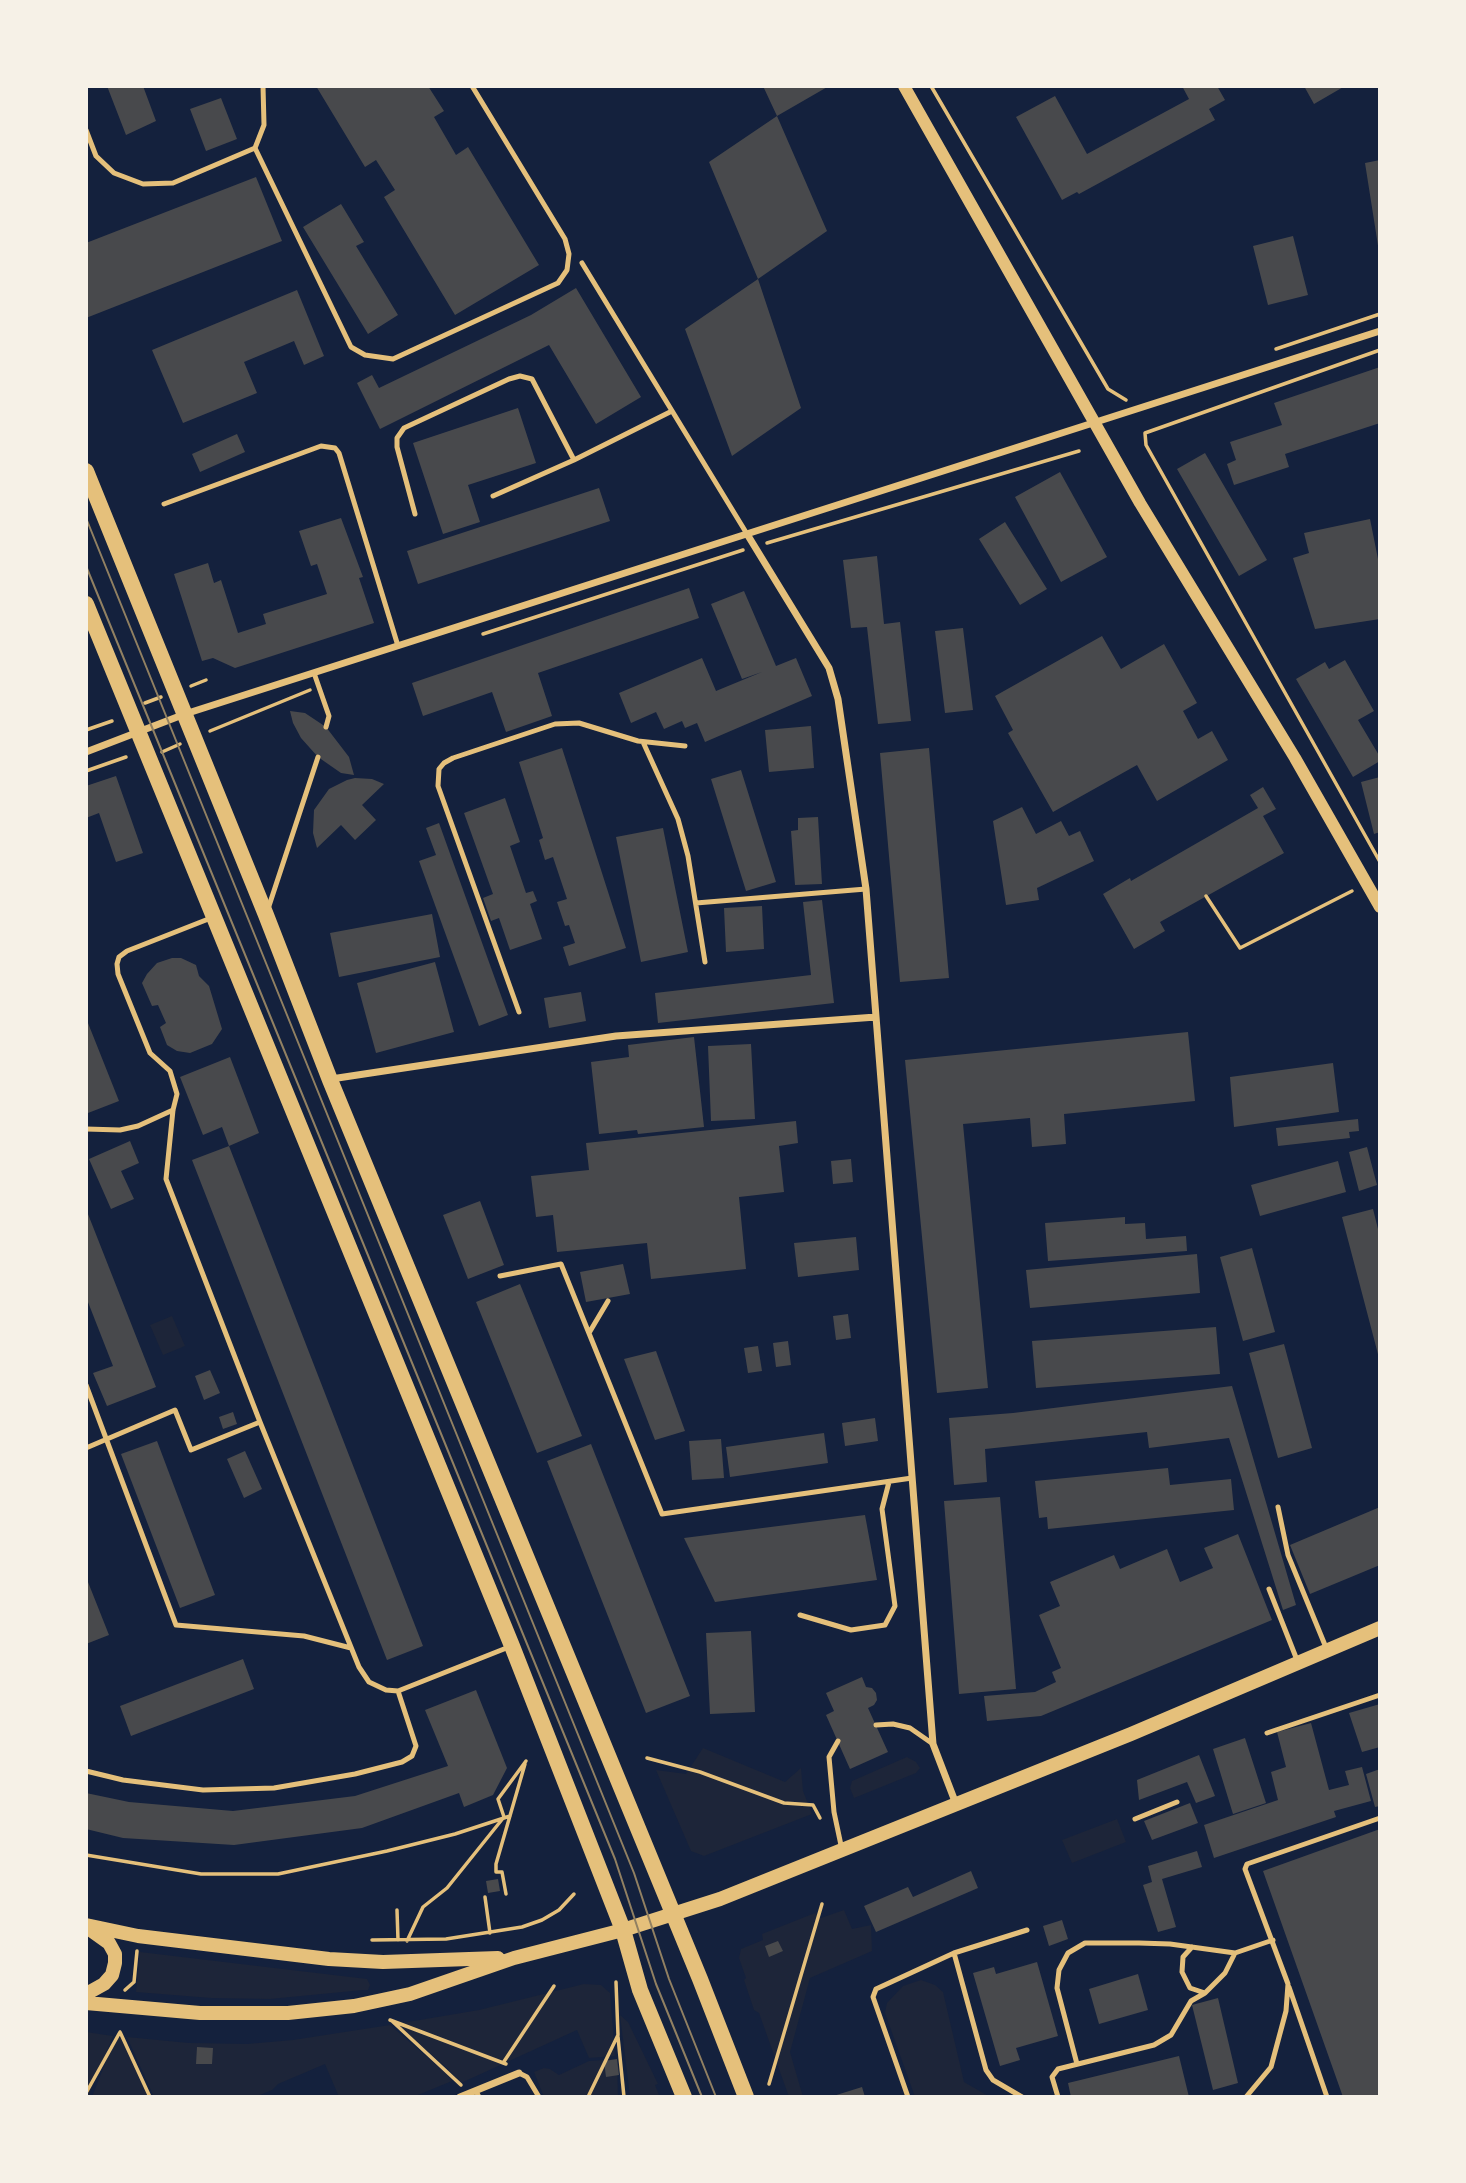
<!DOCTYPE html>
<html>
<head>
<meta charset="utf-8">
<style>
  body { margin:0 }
  #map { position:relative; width:1466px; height:2183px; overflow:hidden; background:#14213d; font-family:"IBM Plex Sans",sans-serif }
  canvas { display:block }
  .frame { position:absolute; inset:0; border:88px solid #f6f1e7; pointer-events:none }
</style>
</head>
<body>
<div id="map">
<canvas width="1466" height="2183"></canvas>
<div class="frame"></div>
</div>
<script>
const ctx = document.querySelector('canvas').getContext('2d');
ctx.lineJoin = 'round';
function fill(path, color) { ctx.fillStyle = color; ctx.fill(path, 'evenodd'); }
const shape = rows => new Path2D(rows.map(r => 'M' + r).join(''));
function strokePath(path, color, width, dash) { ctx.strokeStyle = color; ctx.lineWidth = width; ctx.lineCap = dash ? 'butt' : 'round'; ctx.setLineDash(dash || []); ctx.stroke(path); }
fill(shape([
  [172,1316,185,1346,163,1355,150,1325],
  [703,1748,785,1782,801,1768,803,1791,812,1814,704,1856,691,1851,656,1770,686,1774],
  [907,1757,916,1762,920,1768,916,1773,854,1798,850,1788,852,1781],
  [1117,1819,1126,1842,1072,1863,1062,1840],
  [844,1910,852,1929,871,1925,872,1951,810,1978,790,2052,803,2097,789,2097,759,2013,754,2010,744,1980,746,1978,739,1958,741,1949,763,1940,762,1934,815,1913,821,1918],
  [140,1952,367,1979,370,1985,368,1990,363,1990,270,1999,211,1998,136,1992],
  [921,1980,935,1985,943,1992,964,2082,990,2097,915,2097,885,2013,887,2003,903,1986],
  [584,1984,601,1985,610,1993,615,2056,589,2058,577,2030,461,2083,447,2068,396,2024,479,2010],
  [620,2015,628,2022,658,2084,655,2085,659,2095,662,2095,663,2097,630,2097],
  [390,2025,448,2075,452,2081,413,2097,339,2097,325,2064,278,2084,272,2090,255,2097,154,2097,127,2037,189,2043,247,2044,293,2040],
  [86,2032,113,2036,88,2097,86,2097],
  [115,2038,123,2038,149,2097,92,2097],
  [617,2059,618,2097,544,2097,534,2072,544,2068,550,2069,559,2075,589,2061]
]), '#1d2539');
fill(shape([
  [107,86,143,86,156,121,126,135],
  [316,86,428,86,444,111,434,117,456,155,468,147,539,265,455,315,384,197,395,190,376,160,365,167],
  [763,86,829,86,777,116],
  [1182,86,1217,86,1225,100,1209,109,1215,120,1079,194,1077,192,1062,200,1016,117,1055,96,1087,154,1189,99],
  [1304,86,1345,86,1314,104],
  [221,98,237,139,206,151,190,109],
  [777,116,827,231,758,279,801,408,732,456,685,329,758,279,709,162],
  [1380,160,1380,252,1379,252,1365,163],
  [256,177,282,241,86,318,86,243],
  [341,204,364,242,356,246,398,315,368,334,303,227],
  [1293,236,1308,295,1268,305,1253,246],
  [576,288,641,397,596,424,549,345,380,429,357,383,372,375,379,388,531,315],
  [297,290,324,356,304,365,294,341,244,362,257,393,183,423,152,350],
  [1380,367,1380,423,1285,454,1289,467,1234,485,1227,464,1236,460,1230,442,1282,425,1274,403],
  [518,408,536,463,468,485,480,522,443,534,413,443],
  [237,434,245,452,200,472,192,454],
  [1205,453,1267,560,1239,576,1177,469],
  [1060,472,1107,557,1061,582,1015,497],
  [599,488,610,521,418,584,407,551],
  [341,518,363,577,359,578,374,623,235,668,213,658,202,661,174,574,208,563,214,583,221,580,238,633,266,624,263,614,327,594,317,564,311,566,299,531],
  [1370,519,1380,569,1380,619,1315,629,1293,558,1309,553,1304,533],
  [1005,522,1047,589,1020,605,979,539],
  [877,556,884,624,900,622,911,721,878,724,867,627,851,628,843,560],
  [689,588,699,618,538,673,552,716,506,732,492,692,423,716,412,683],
  [744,591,776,666,796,658,812,696,705,742,697,723,685,728,682,721,664,729,656,712,631,723,619,693,702,658,716,691,762,672,742,679,711,604],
  [963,628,973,710,945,713,935,631],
  [1102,636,1121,669,1164,644,1197,703,1183,711,1198,739,1212,731,1228,760,1157,801,1137,765,1053,812,1008,733,1013,730,995,696],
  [1345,660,1374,711,1358,720,1380,757,1380,761,1353,777,1296,679,1325,662,1329,669],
  [290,711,305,713,326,727,349,757,354,775,341,773,318,757,301,738,293,723],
  [811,726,814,768,769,772,765,730],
  [562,748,626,948,569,966,563,947,575,943,569,925,565,926,557,902,567,899,553,857,545,860,539,840,543,838,519,762],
  [929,748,949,978,900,982,880,753],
  [741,770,776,882,746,891,711,779],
  [116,776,143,853,116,862,99,813,86,818,86,786],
  [1380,777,1380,832,1374,834,1361,782],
  [355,778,372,779,384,784,362,805,376,820,355,840,341,825,317,848,313,833,314,810,329,789,347,780],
  [1263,787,1276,809,1263,816,1284,853,1160,922,1165,931,1134,949,1103,894,1130,878,1131,881,1258,808,1250,795],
  [505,798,520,842,510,846,526,893,533,891,537,901,530,904,542,939,510,950,499,918,491,921,483,898,493,894,464,813],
  [1022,807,1036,834,1061,821,1069,836,1080,831,1094,861,1037,888,1039,900,1006,905,993,821],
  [818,817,822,884,795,885,791,831,798,830,798,818],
  [439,823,508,1015,479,1026,419,861,436,855,426,828],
  [663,828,688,952,641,962,616,837],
  [822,900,834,1003,658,1023,655,993,811,975,803,902],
  [762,906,764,949,726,952,724,908],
  [432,914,440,957,339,977,330,933],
  [172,958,181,958,196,965,199,976,209,986,222,1029,212,1044,190,1053,177,1051,167,1045,160,1027,166,1023,158,1005,152,1006,142,983,147,974,157,963],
  [435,962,454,1032,376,1053,357,983],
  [581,992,586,1021,549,1028,544,998],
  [86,1018,119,1101,88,1113,86,1107],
  [1188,1032,1195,1101,1064,1114,1066,1144,1032,1147,1030,1118,963,1124,988,1388,937,1393,905,1060],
  [694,1037,704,1127,638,1134,637,1130,599,1134,591,1062,629,1057,628,1045],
  [751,1044,755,1119,711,1121,708,1046],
  [230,1057,259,1133,229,1146,222,1127,203,1135,180,1077],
  [1333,1063,1339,1112,1234,1127,1230,1077],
  [1358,1119,1359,1131,1349,1132,1350,1138,1278,1146,1276,1128],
  [796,1121,798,1143,779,1146,784,1192,739,1197,746,1269,651,1279,647,1243,557,1252,553,1215,536,1217,531,1176,589,1170,586,1143],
  [130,1141,139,1163,121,1171,134,1199,111,1209,89,1159],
  [229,1146,423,1646,387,1660,192,1160],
  [1367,1147,1377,1185,1359,1191,1349,1152],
  [851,1159,853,1182,833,1184,831,1161],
  [1338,1161,1346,1192,1260,1216,1251,1185],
  [480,1201,504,1265,468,1279,443,1215],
  [86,1209,156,1387,107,1406,93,1373,113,1366,86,1297],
  [1373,1209,1380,1237,1379,1358,1342,1217],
  [1125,1217,1125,1224,1145,1223,1146,1239,1186,1236,1187,1251,1048,1261,1045,1223],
  [856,1237,859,1270,798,1277,794,1243],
  [1252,1248,1275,1332,1243,1341,1220,1257],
  [1197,1254,1200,1293,1030,1308,1026,1270],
  [623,1264,630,1294,586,1302,580,1272],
  [520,1284,582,1436,537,1453,476,1302],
  [848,1314,851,1338,836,1340,833,1316],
  [1216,1327,1220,1374,1036,1388,1032,1341],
  [788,1341,791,1365,776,1367,773,1343],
  [1284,1344,1312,1448,1278,1458,1249,1353],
  [758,1346,762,1371,748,1373,744,1348],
  [656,1351,685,1431,655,1440,624,1359],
  [210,1370,220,1393,204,1400,195,1376],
  [1232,1386,1296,1605,1283,1610,1229,1438,1149,1448,1147,1432,985,1449,987,1482,954,1485,949,1418,1013,1413],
  [233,1412,237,1424,223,1429,219,1417],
  [875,1418,878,1441,845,1446,842,1423],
  [824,1433,828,1463,730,1477,726,1447],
  [721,1439,724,1478,692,1480,689,1441],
  [157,1441,215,1595,180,1608,121,1454],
  [591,1444,690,1696,646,1713,547,1461],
  [245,1451,262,1489,244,1498,227,1459],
  [1168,1468,1170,1485,1231,1479,1234,1510,1048,1529,1047,1517,1039,1518,1035,1481],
  [1000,1497,1016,1689,959,1694,944,1501],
  [1380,1507,1380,1565,1310,1594,1290,1545],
  [865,1515,877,1580,715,1602,684,1538],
  [1238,1534,1272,1620,1041,1716,987,1721,984,1696,1035,1692,1056,1682,1052,1672,1061,1668,1039,1615,1060,1606,1050,1582,1114,1555,1120,1569,1167,1549,1180,1582,1213,1568,1204,1548],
  [86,1577,109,1635,86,1644],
  [751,1631,755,1712,710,1714,706,1633],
  [243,1659,254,1689,131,1736,120,1706],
  [862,1677,866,1687,872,1688,876,1693,877,1700,874,1705,868,1708,888,1752,850,1769,826,1715,834,1711,826,1693],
  [476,1690,507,1768,493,1795,464,1807,459,1793,362,1828,234,1845,123,1838,86,1829,86,1793,129,1802,233,1811,355,1796,448,1766,425,1710],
  [1380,1704,1380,1747,1362,1752,1349,1713],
  [1311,1723,1329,1790,1349,1785,1345,1771,1362,1767,1371,1801,1334,1811,1336,1817,1214,1858,1204,1825,1278,1800,1271,1772,1286,1767,1277,1732],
  [1245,1738,1266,1803,1233,1814,1213,1749],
  [1199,1755,1215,1796,1196,1803,1187,1782,1139,1800,1137,1780],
  [1380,1769,1380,1806,1375,1807,1366,1774],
  [1190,1803,1198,1823,1152,1840,1144,1821],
  [1380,1829,1380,2097,1343,2097,1263,1871],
  [1197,1851,1202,1867,1162,1879,1176,1927,1158,1932,1143,1885,1152,1882,1148,1866],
  [971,1871,978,1888,876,1932,864,1906,908,1887,913,1897],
  [498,1879,500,1891,488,1893,486,1881],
  [1062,1920,1068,1939,1049,1946,1043,1926],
  [778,1941,783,1951,769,1957,765,1946],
  [1037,1962,1058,2036,1016,2048,1020,2060,1000,2066,973,1973,994,1967,996,1974],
  [1138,1974,1148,2010,1099,2024,1089,1989],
  [1218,1998,1238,2083,1213,2090,1192,2005],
  [197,2047,213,2048,212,2064,196,2064],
  [1179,2056,1189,2097,1071,2097,1068,2083],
  [617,2059,619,2075,606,2077,604,2061],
  [862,2087,865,2097,830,2097]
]), '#48494c');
strokePath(shape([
  [931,86,1108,389,1126,400],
  [1276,349,1380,314],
  [1380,350,1145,433,1146,445,1380,862],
  [767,543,1079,451],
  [483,634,743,550],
  [191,686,206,680],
  [145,703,161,697],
  [86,730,112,721],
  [210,731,310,690],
  [162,752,180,744],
  [86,771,126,757],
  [1206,896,1240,948,1352,891],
  [647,1758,700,1772,784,1803,813,1805,820,1818],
  [86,1855,201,1874,278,1874,387,1851,455,1834,510,1816],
  [506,1894,502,1872,496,1872,496,1864,525,1764],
  [485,1897,490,1933],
  [397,1910,398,1940],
  [372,1940,446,1939,522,1927,542,1920,559,1910,574,1894],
  [407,1941,423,1907,447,1888,504,1817,498,1799,526,1761],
  [125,1990,134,1982,137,1951],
  [390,2020,506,2064],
  [392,2021,461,2085],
  [120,2032,150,2097],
  [618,2037,624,2097],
  [503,2063,554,1986],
  [769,2084,822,1904],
  [86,2093,120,2032],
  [588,2097,618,2035,616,1982]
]), '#e5c07b', 3.5);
strokePath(shape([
  [86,130,96,156,114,173,143,184,173,183,255,148,264,125,263,86],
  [255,148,351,347,365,355,393,359,558,283,567,270,569,254,565,239,472,86],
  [582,263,747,534],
  [493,496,574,460,672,411],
  [164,504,321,446,335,448,339,453,398,646],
  [415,514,397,447,397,438,404,428,509,379,520,376,532,379,574,460],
  [314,673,329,716,326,727],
  [643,742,678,819,688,856,705,962],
  [696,903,866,889],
  [268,909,318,757],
  [211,918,127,951,119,957,117,964,118,974,150,1053,170,1071,177,1094,173,1110,166,1179,260,1422,359,1667,369,1682,386,1690,398,1691,509,1647],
  [519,1012,438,786,439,769,444,763,453,758,555,724,579,723,638,741,685,746],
  [86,1129,120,1130,138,1126,173,1110],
  [500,1276,561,1264,662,1514,912,1478],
  [589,1333,608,1301],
  [86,1385,176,1625,304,1636,351,1648],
  [86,1448,175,1410,191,1450,260,1422],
  [1278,1507,1288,1555,1327,1650],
  [1269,1589,1297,1660],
  [800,1615,851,1630,885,1625,895,1606,882,1509,889,1482],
  [876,1725,893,1724,910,1728,933,1744],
  [1267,1733,1380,1695],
  [838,1741,829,1757,834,1812,842,1850],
  [86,1771,123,1780,203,1790,274,1788,355,1774,402,1762,412,1756,416,1746,398,1691],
  [1135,1819,1177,1802],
  [1192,1947,1183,1957,1182,1972,1190,1988,1205,1993],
  [954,1953,986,2070,993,2080,1022,2097],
  [1289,1987,1327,2097],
  [1077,2064,1057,1988,1059,1970,1068,1953,1085,1943,1139,1943,1170,1944,1235,1953],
  [519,2073,527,2077,539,2097],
  [476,2091,479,2097],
  [908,2097,873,1997,876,1989,954,1953,1027,1930],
  [1058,2097,1052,2077,1058,2069,1154,2045,1171,2035,1191,2001,1205,1993,1225,1973,1235,1953,1273,1940],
  [1246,2097,1271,2067,1286,2011,1288,1984,1245,1869,1247,1864,1380,1818]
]), '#e5c07b', 5);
strokePath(shape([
  [747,534,829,668,838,699,866,889,933,1744,956,1804],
  [86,752,185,714,1380,331],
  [331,1079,616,1036,876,1017],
  [460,2097,519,2073]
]), '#e5c07b', 7);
strokePath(shape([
  [904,86,1140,503,1295,758,1380,907]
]), '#e5c07b', 12);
strokePath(shape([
  [86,1925,138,1936,329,1959,383,1962,498,1958],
  [86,1994,104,1984,112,1975,115,1963,115,1954,109,1943,88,1928],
  [86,2003,200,2013,288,2013,354,2006,410,1994,514,1958,623,1930,720,1899,1131,1734,1380,1628]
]), '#e5c07b', 14);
strokePath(shape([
  [86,471,266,915,330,1080,700,1979,746,2097],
  [86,604,512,1646,623,1930,640,1990,684,2097]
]), '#e5c07b', 16);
strokePath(shape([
  [86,518,634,1873,669,1979,716,2097],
  [86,566,615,1859,656,1984,702,2097]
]), '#918062', 2);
</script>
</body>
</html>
